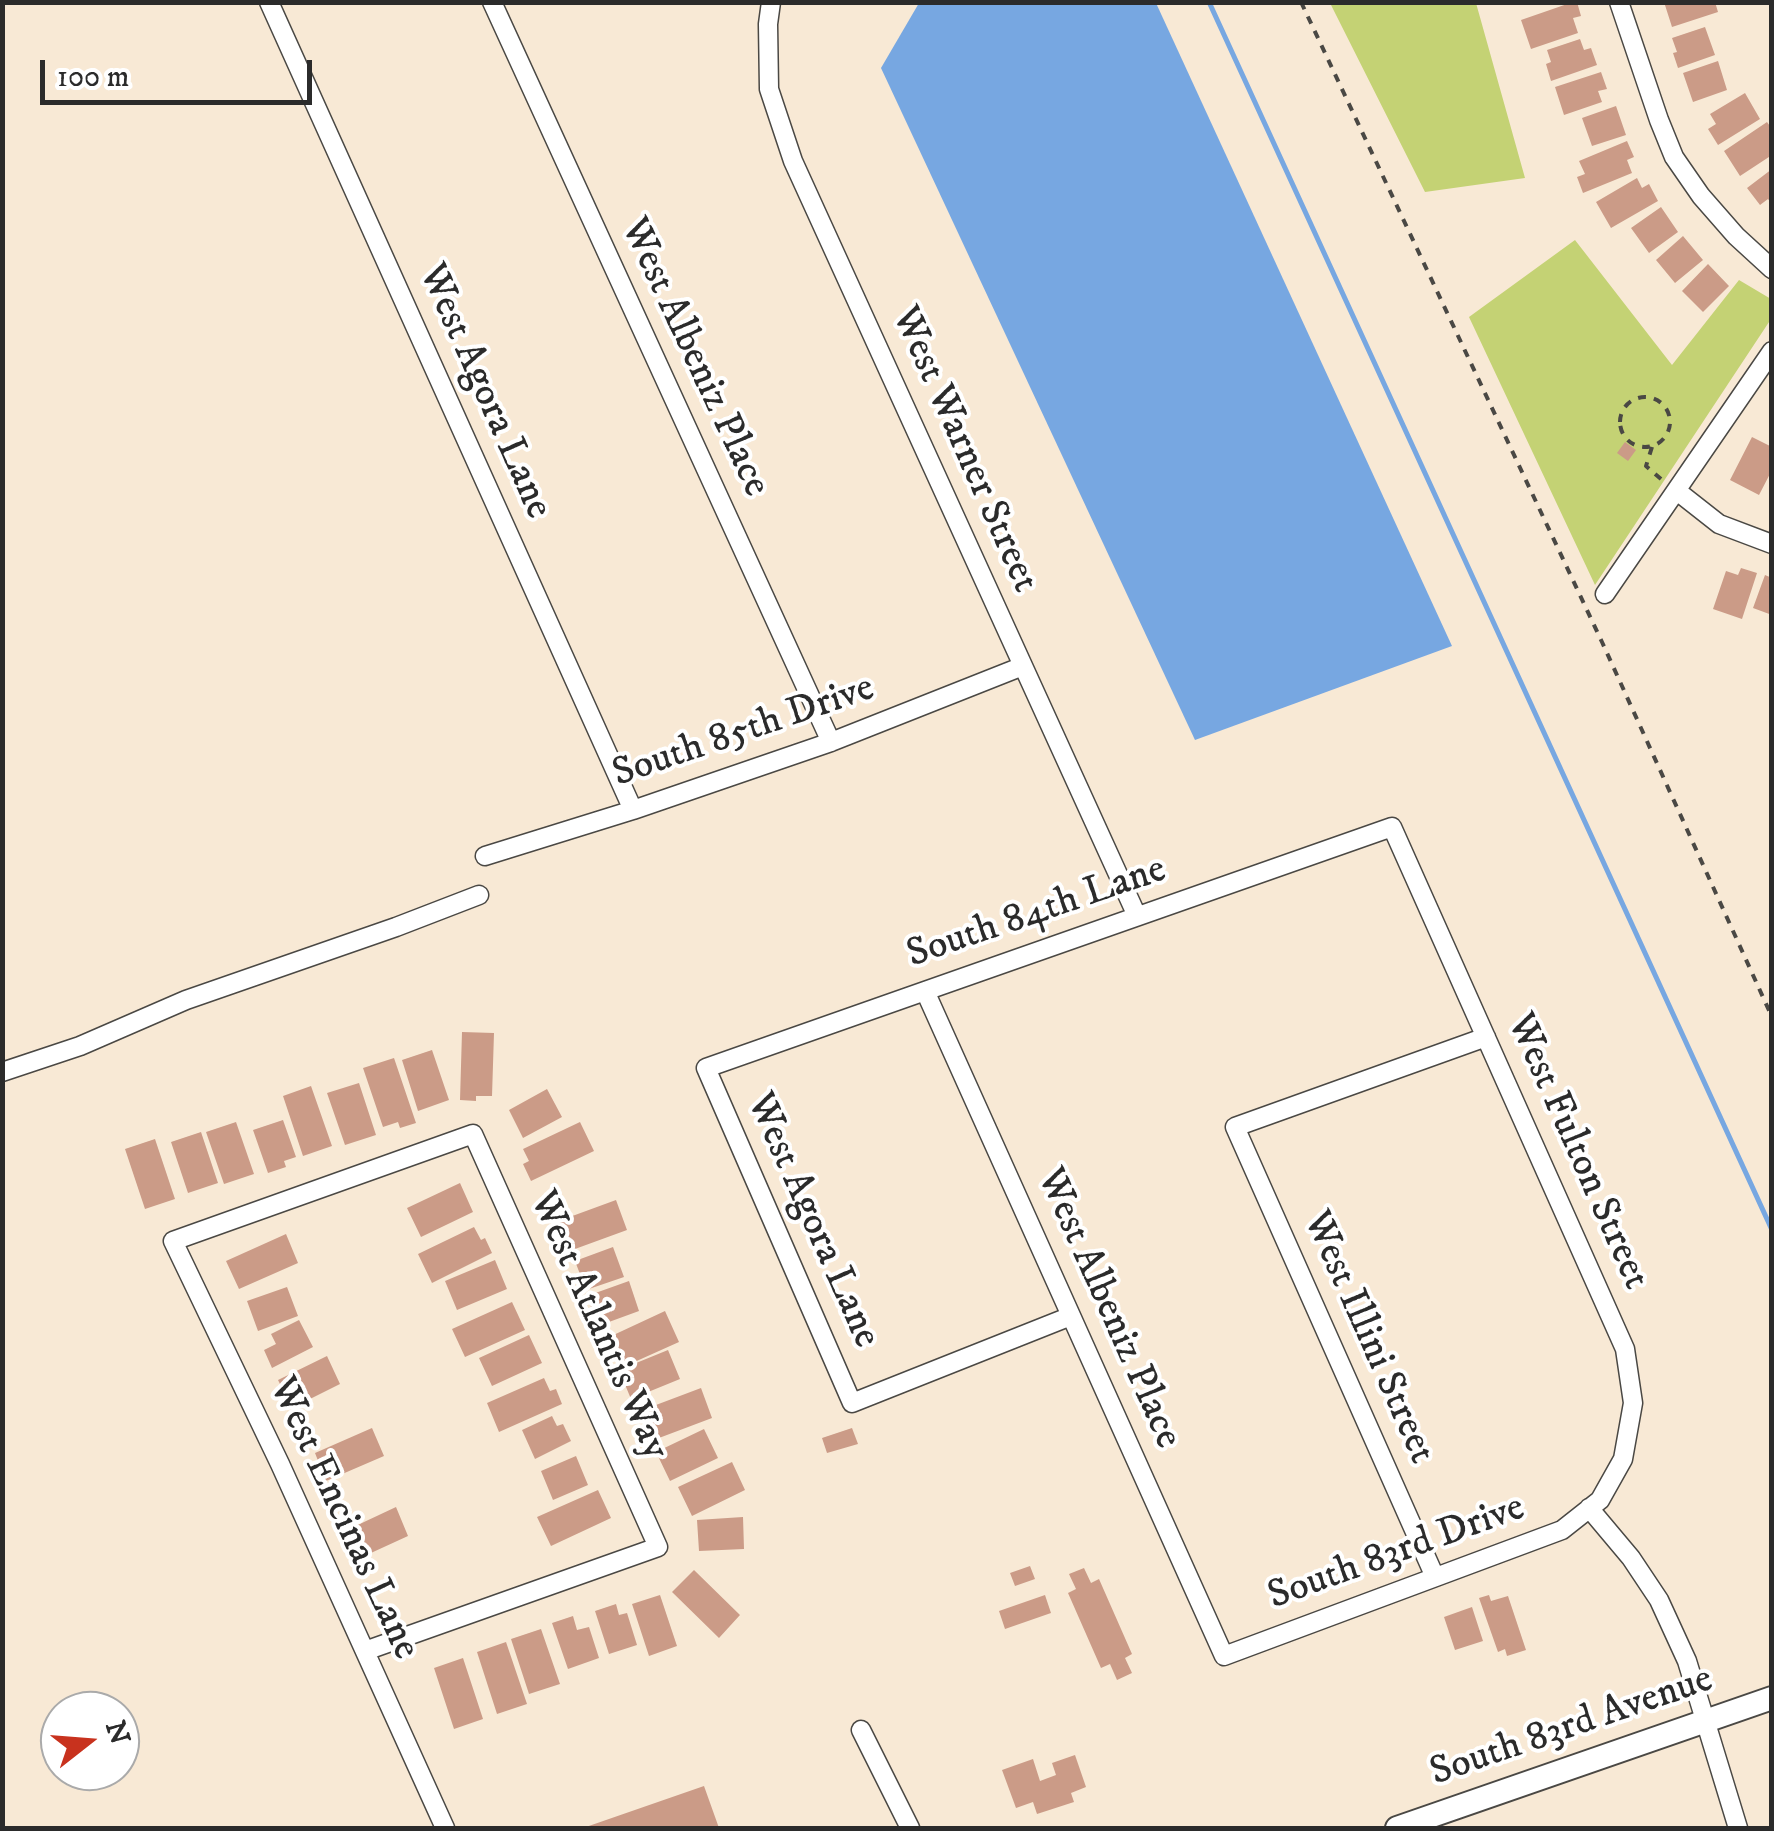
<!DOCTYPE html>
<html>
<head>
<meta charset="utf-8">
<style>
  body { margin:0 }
  #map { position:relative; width:1774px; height:1831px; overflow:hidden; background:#f8e9d5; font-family:"IM FELL DW Pica",serif }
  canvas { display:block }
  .frame { position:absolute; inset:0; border:5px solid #2b2b2b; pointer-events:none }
  .north { position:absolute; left:40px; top:1691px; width:100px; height:100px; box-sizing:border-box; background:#fff; border:2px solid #aaa; border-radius:50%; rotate:73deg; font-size:28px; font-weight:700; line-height:40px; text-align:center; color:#2b2b2b }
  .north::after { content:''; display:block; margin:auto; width:35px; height:45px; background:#c8321e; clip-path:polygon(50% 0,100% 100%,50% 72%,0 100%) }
  .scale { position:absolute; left:40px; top:60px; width:272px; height:45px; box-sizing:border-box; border:5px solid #2b2b2b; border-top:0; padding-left:12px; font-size:30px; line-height:35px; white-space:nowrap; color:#2b2b2b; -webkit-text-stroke:8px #fff; paint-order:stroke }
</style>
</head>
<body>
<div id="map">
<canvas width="1774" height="1831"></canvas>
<div class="frame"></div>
<div class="north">N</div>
<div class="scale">100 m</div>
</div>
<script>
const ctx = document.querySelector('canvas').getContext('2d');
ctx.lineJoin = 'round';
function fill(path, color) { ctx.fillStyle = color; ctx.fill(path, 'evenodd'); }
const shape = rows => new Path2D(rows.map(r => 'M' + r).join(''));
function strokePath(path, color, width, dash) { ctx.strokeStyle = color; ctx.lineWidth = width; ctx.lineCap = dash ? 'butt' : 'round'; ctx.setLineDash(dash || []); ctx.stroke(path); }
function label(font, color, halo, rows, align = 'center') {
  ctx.font = font + ' "IM FELL DW Pica",serif'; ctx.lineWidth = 8; ctx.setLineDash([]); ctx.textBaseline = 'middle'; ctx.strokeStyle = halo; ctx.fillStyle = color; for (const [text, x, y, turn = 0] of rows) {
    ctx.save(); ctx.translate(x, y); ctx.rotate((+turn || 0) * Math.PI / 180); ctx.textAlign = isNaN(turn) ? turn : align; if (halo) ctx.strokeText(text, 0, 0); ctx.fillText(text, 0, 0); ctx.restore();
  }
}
fill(shape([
  [1330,3,1476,3,1525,178,1425,192],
  [1575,240,1672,365,1739,280,1771,299,1771,319,1595,585,1469,317]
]), '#c4d274');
fill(shape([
  [919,3,1156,3,1452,646,1195,740,881,68]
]), '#77a7e1');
strokePath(shape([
  [1209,2,1772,1230]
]), '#77a7e1', 5);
fill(shape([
  [1573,2,1577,2,1581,16,1573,18,1578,33,1531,49,1521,20],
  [1664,2,1715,2,1718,12,1672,27],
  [1705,27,1715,55,1678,68,1673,53,1677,52,1672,38],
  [1580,39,1584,50,1591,48,1597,65,1551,81,1546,64,1551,62,1547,50],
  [1718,61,1727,90,1693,102,1683,73],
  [1601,72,1607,89,1598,91,1602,102,1564,115,1555,87],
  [1745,93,1760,119,1718,145,1708,129,1716,124,1710,114],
  [1616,106,1626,135,1592,146,1582,118],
  [1767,122,1772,129,1772,155,1740,176,1724,151],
  [1627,141,1634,157,1627,160,1632,173,1583,193,1577,177,1585,174,1579,161],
  [1772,169,1772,204,1768,199,1760,205,1747,188],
  [1637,178,1642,188,1649,184,1658,201,1611,228,1596,202],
  [1661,207,1678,232,1649,253,1631,228],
  [1683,236,1703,260,1675,283,1656,260],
  [1708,264,1729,286,1703,312,1682,291],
  [1752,437,1772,447,1772,470,1759,495,1730,480],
  [1625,442,1636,450,1628,461,1617,453],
  [1741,568,1757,573,1742,619,1713,609,1726,571,1738,575],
  [1765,575,1772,578,1772,615,1753,608],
  [462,1032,494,1033,492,1096,476,1096,476,1101,460,1100],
  [432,1050,449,1100,418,1111,402,1060],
  [394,1058,416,1123,400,1128,398,1122,383,1127,363,1068],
  [359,1083,376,1135,345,1145,327,1093],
  [311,1086,332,1146,303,1156,283,1096],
  [547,1089,562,1117,523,1138,509,1110],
  [283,1120,296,1157,284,1161,286,1167,268,1173,253,1130],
  [236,1122,254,1174,224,1184,206,1132],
  [580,1122,594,1151,531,1181,523,1164,529,1161,523,1149],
  [201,1132,218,1183,188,1193,171,1142],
  [155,1139,175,1199,145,1209,125,1149],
  [460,1183,473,1212,421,1237,407,1208],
  [616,1200,627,1230,564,1253,556,1222],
  [474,1227,481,1240,485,1238,492,1253,432,1283,418,1254],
  [286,1234,298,1263,239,1289,226,1261],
  [613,1247,624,1277,586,1290,575,1261],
  [495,1260,507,1289,457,1310,445,1281],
  [629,1281,639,1311,598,1326,587,1296],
  [287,1287,298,1316,258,1331,247,1301],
  [512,1302,525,1330,465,1357,452,1329],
  [665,1311,679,1342,621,1368,607,1338],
  [299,1320,313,1347,272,1368,264,1350,276,1344,271,1334],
  [529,1335,542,1363,492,1386,479,1358],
  [668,1350,680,1379,631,1399,619,1370],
  [327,1356,340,1384,292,1408,278,1380],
  [544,1378,550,1391,556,1389,562,1404,499,1432,487,1403],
  [701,1388,712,1418,651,1441,640,1411],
  [552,1416,557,1426,563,1424,571,1441,535,1459,522,1430],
  [372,1428,384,1456,326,1481,315,1453],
  [852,1428,858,1444,827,1453,822,1438],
  [704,1429,718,1458,670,1481,656,1452],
  [576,1456,588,1485,553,1500,541,1471],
  [732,1462,745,1490,692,1516,678,1487],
  [598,1490,611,1518,551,1546,537,1517],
  [396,1507,408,1536,360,1558,347,1530],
  [743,1517,744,1549,699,1551,697,1520],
  [1030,1566,1035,1579,1015,1586,1010,1573],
  [1084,1568,1091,1583,1099,1579,1132,1654,1125,1658,1132,1673,1117,1680,1110,1664,1101,1668,1068,1593,1076,1589,1069,1574],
  [694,1570,740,1615,719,1638,672,1592],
  [660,1595,677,1646,649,1656,632,1604],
  [1045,1595,1051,1613,1005,1629,999,1611],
  [1489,1595,1491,1601,1508,1596,1526,1650,1507,1656,1505,1649,1498,1652,1479,1598],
  [616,1604,619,1615,627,1613,637,1645,609,1654,595,1611],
  [1472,1607,1483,1641,1455,1650,1444,1617],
  [573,1616,577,1630,589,1627,599,1658,568,1669,552,1623],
  [541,1629,560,1684,529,1694,511,1639],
  [506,1642,527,1704,497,1714,477,1652],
  [463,1658,483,1719,454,1729,434,1668],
  [1075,1755,1086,1787,1071,1793,1074,1802,1037,1814,1033,1802,1016,1808,1002,1770,1033,1759,1040,1781,1056,1775,1052,1763],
  [704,1786,719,1828,583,1828]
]), '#cb9b87');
const minor = shape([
  [269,2,633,810],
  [492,2,831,742],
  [771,2,768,24,769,89,793,161,1137,916],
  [1619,2,1659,120,1674,157,1701,196,1736,236,1772,269],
  [1677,491,1719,524,1772,544],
  [1605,594,1772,351],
  [485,856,633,810,831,742,1023,666],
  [925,991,1224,1656,1562,1530,1600,1500,1623,1459,1633,1403,1625,1349,1392,827,925,991,706,1068,852,1403,1071,1316],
  [2,1072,80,1046,186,1000,396,927,479,895],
  [1589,1508,1631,1558,1659,1600,1687,1661,1738,1828],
  [1435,1577,1235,1127,1486,1037],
  [365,1651,658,1547,473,1134,173,1241,280,1464,445,1828],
  [861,1730,910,1828]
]);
const major = shape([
  [1397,1828,1772,1698]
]);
strokePath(minor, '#4a4844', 21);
strokePath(major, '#4a4844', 26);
strokePath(shape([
  [1301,2,1602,642,1772,1017],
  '1620 422a25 25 0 1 1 50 0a25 25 0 1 1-50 0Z',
  [1652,447,1646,466,1661,479]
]), '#4a4844', 4, [8, 8]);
strokePath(minor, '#fff', 18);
strokePath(major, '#fff', 22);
label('40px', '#2b2b2b', '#fff', [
  ["West Albeniz Place",693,358,65],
  ["West Agora Lane",483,392,66],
  ["West Warner Street",963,450,66],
  ["South 85th Drive",744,733,-19],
  ["South 84th Lane",1037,914,-19],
  ["West Fulton Street",1576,1152,66],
  ["West Agora Lane",811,1221,66],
  ["West Albeniz Place",1107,1309,66],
  ["West Atlantis Way",597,1326,66],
  ["West Illini Street",1367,1338,66],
  ["West Encinas Lane",342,1519,65],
  ["South 83rd Drive",1397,1554,-20],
  ["South 83rd Avenue",1572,1728,-19]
]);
</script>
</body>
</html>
